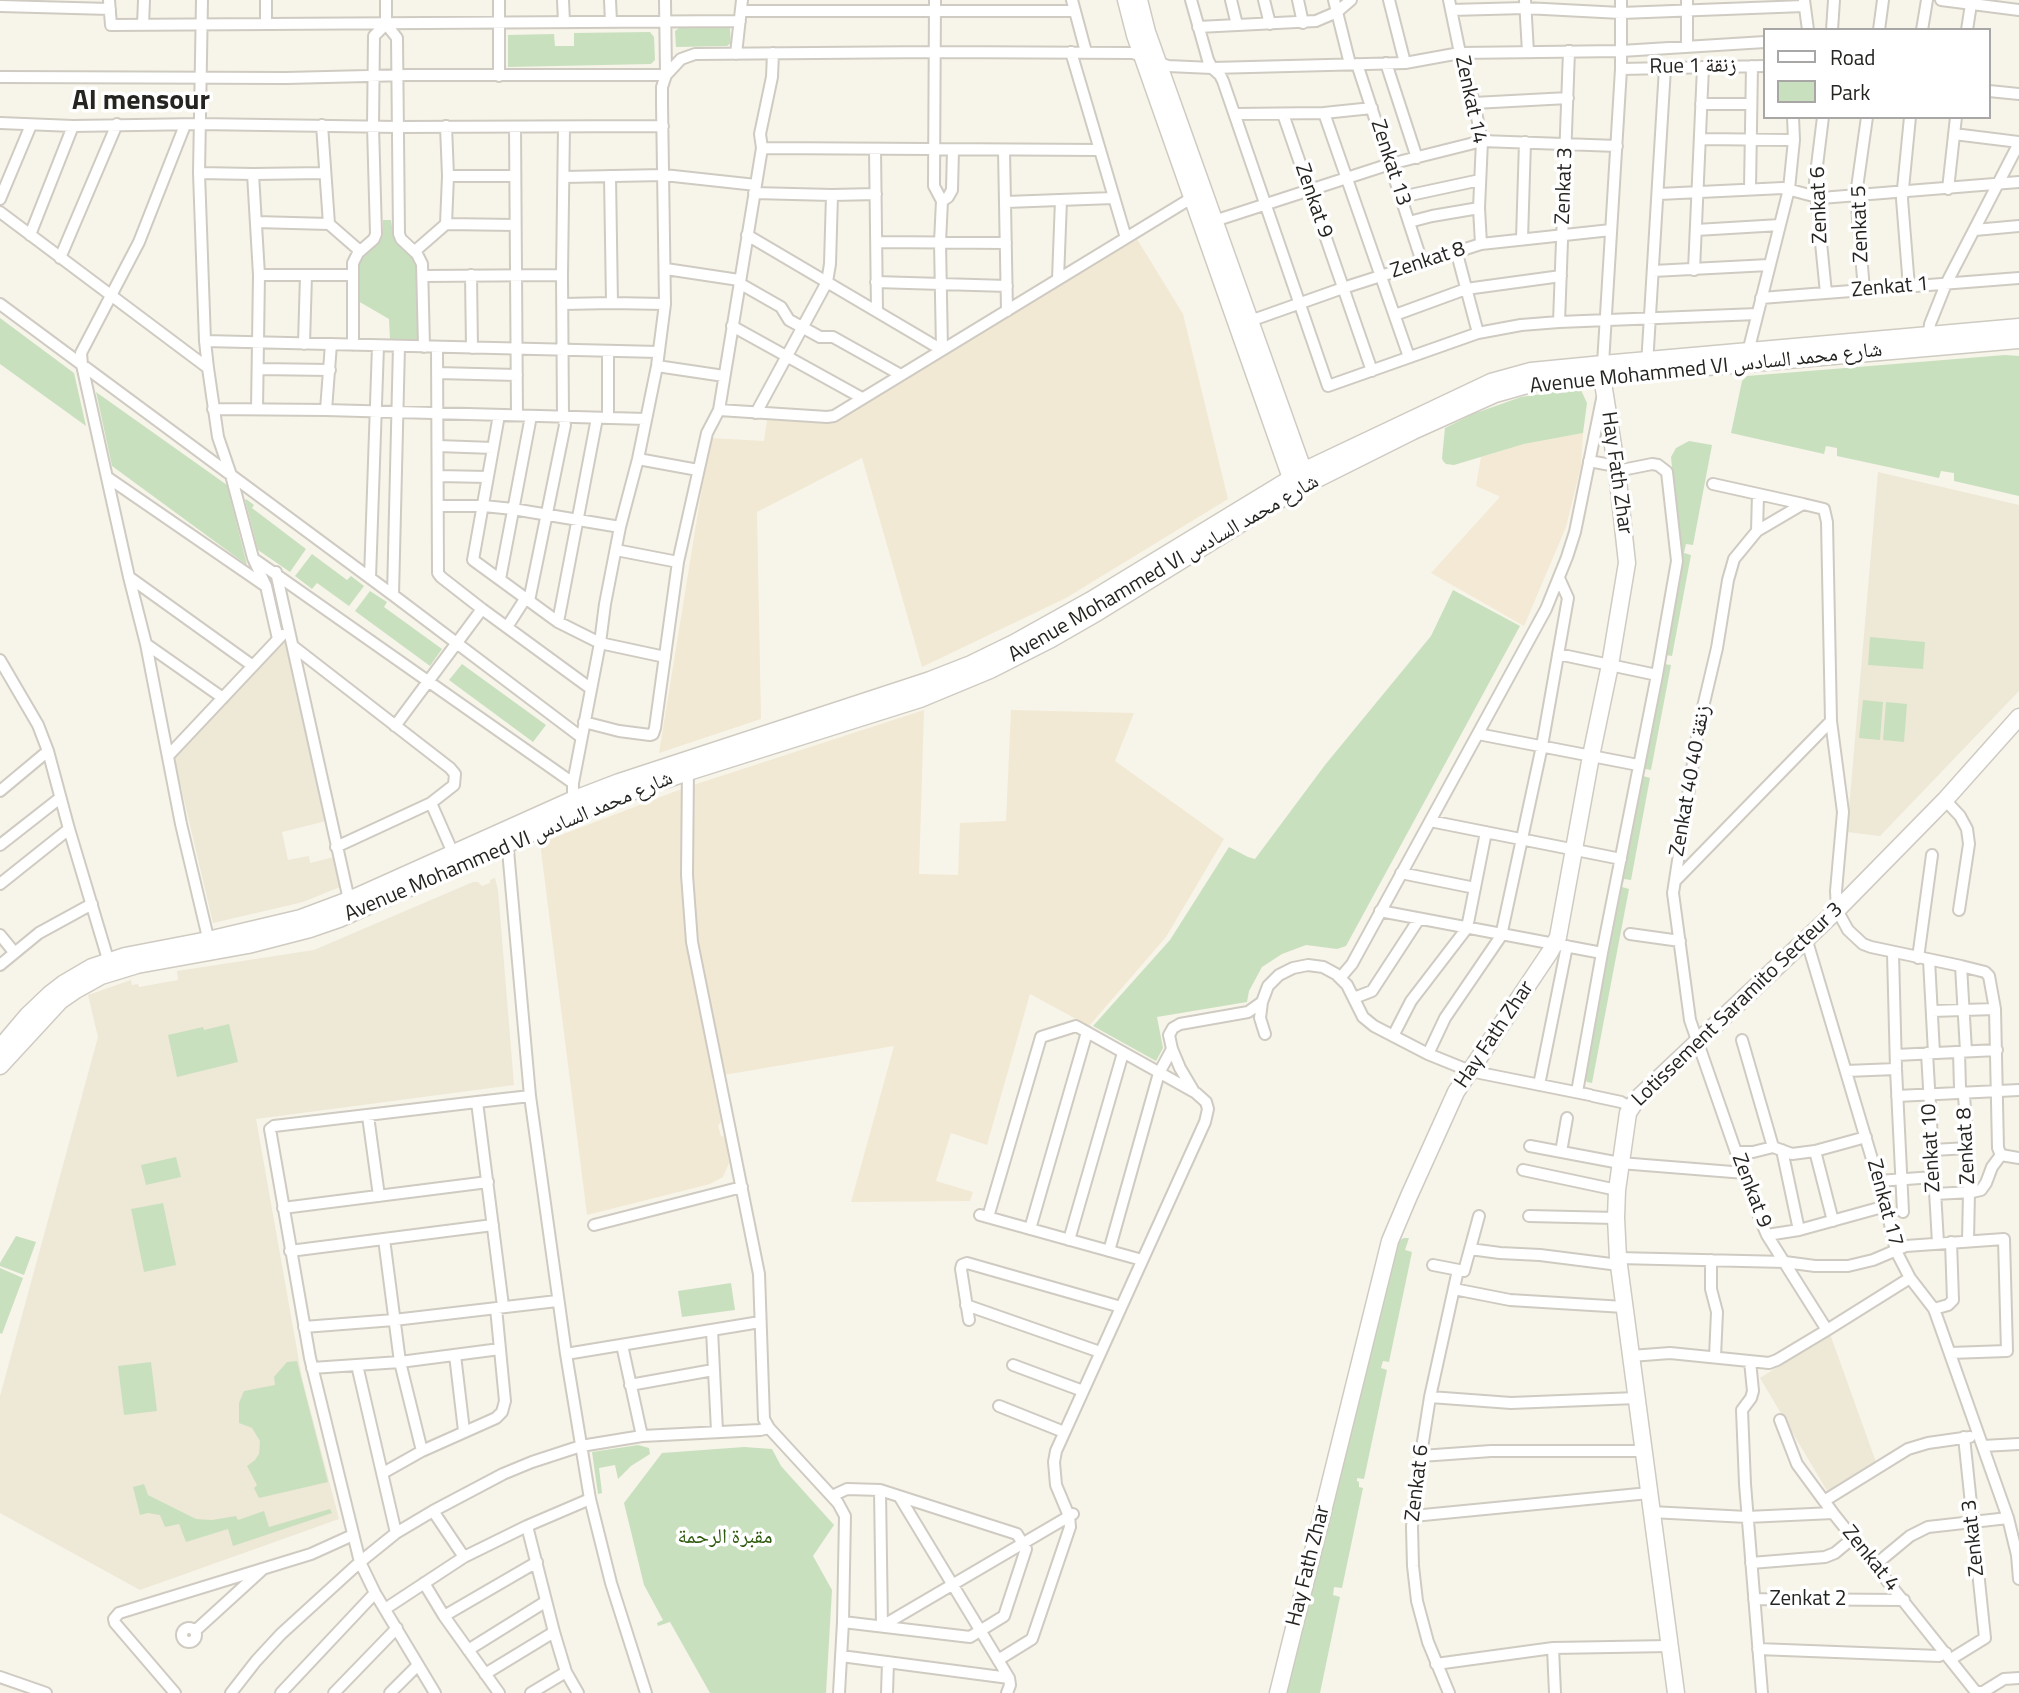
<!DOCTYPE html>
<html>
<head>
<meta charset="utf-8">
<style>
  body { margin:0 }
  #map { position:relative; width:2019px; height:1693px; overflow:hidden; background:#f7f4e9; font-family:"Titillium Web",sans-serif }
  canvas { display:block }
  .legend { position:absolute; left:1763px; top:28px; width:228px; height:91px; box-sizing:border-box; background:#fff; border:2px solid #a8a7a6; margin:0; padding:9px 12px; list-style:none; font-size:21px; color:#262421 }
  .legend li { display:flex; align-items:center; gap:14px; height:35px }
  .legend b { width:35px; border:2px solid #a8a7a6 }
</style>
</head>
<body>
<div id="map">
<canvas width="2019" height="1693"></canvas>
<ul class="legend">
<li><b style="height:9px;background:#fff"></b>Road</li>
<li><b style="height:19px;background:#c9e0bf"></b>Park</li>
</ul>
</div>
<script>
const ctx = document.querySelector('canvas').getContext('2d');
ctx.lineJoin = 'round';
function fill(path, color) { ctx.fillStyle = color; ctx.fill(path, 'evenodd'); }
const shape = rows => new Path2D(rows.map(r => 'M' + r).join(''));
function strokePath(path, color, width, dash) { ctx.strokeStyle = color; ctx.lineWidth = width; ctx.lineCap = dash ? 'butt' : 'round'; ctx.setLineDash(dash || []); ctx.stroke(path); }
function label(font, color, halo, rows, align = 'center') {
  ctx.font = font + ' "Titillium Web","Noto Naskh Arabic",sans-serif'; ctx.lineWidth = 7; ctx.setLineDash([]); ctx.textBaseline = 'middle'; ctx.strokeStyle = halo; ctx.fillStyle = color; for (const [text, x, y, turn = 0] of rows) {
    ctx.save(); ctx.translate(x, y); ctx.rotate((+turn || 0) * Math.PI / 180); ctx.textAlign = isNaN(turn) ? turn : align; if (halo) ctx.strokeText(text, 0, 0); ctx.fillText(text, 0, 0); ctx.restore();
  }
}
fill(shape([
  [1583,433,1581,466,1566,527,1524,626,1431,573,1499,498,1499,496,1476,486,1481,457,1524,444]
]), '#f4e9d4');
fill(shape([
  [1137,239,1183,314,1228,499,1066,598,922,667,862,458,757,512,761,719,659,753,710,438,764,441,767,420,827,423,838,420],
  [924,710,919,874,958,875,960,823,1006,821,1011,710,1134,713,1115,761,1224,839,1166,937,1089,1026,1030,994,987,1145,951,1133,936,1181,973,1192,970,1201,851,1202,894,1046,712,1077,721,1121,718,1126,721,1136,725,1137,728,1156,729,1163,723,1177,710,1184,587,1215,540,843,684,788]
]), '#f2e9d4');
fill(shape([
  [1878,472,2019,505,2019,691,1880,836,1847,832],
  [285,640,326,821,282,832,288,860,309,856,310,863,334,857,340,887,303,902,213,923,174,757],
  [495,878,498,890,514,1085,256,1119,302,1378,339,1519,140,1590,0,1513,0,1396,98,1037,88,995,131,980,132,985,138,984,139,987,178,980,177,971,314,950,473,882,478,882,482,886,490,883,490,880],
  [1830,1334,1877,1465,1829,1494,1760,1378]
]), '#eee8d6');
fill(shape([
  [679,28,730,28,731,43,727,46,676,47,675,31],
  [650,32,654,37,655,60,651,64,508,67,508,35,554,34,555,46,574,46,574,33],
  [383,220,391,220,394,239,413,256,417,265,419,274,418,340,390,340,389,319,358,301,357,274,358,265,362,256,381,240,383,234],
  [0,318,74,373,86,426,0,364],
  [2005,355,2019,356,2019,496,1954,481,1954,473,1941,471,1939,478,1837,456,1837,448,1826,446,1824,454,1731,433,1742,381,1747,376],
  [1580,388,1587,403,1583,433,1524,444,1454,465,1446,464,1443,461,1442,458,1445,428,1473,414,1521,397],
  [96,392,227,485,247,565,112,466],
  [1689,441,1712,445,1693,545,1686,544,1684,553,1691,555,1672,656,1665,655,1664,664,1671,665,1651,770,1645,769,1643,776,1650,778,1631,880,1624,879,1622,887,1629,889,1592,1083,1587,1082,1585,1078,1682,564,1671,457,1676,448],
  [246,499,254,505,252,508,306,549,290,572,258,550,245,500],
  [312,554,347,580,351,576,364,586,349,606,317,583,312,589,295,576],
  [1453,590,1520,626,1346,946,1337,949,1306,945,1282,954,1262,967,1249,991,1247,1002,1157,1017,1163,1048,1156,1061,1093,1026,1170,940,1229,847,1248,857,1255,859,1325,765,1431,636],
  [370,591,387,602,384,607,442,649,430,666,355,611],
  [1870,637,1925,642,1923,669,1868,665],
  [462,664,546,725,533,742,449,680],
  [1863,700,1883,702,1880,740,1859,738],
  [1886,702,1907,704,1904,742,1883,740],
  [229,1024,238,1062,177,1077,168,1035,203,1027,204,1030],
  [176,1157,181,1177,146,1185,141,1165],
  [163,1203,176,1265,144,1272,131,1209],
  [16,1236,36,1242,24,1275,0,1266,0,1263],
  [1404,1238,1409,1238,1405,1250,1412,1252,1389,1362,1383,1361,1381,1368,1387,1370,1364,1479,1357,1478,1357,1481,1359,1482,1359,1487,1363,1488,1342,1588,1334,1587,1333,1595,1340,1597,1320,1693,1284,1693,1398,1241],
  [0,1268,23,1278,2,1334,0,1333],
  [731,1283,735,1310,682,1317,678,1291],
  [297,1361,328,1482,259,1498,254,1488,257,1485,247,1466,255,1460,259,1454,260,1441,252,1428,239,1423,239,1403,244,1391,275,1385,274,1377,287,1362],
  [151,1362,157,1411,124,1415,118,1366],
  [638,1445,649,1448,650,1454,631,1466,618,1479,615,1465,599,1468,602,1493,598,1494,592,1452],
  [744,1447,772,1449,781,1466,834,1525,813,1556,832,1590,826,1693,710,1693,670,1622,658,1626,657,1623,663,1620,644,1585,624,1503,662,1453],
  [144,1484,148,1495,196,1519,212,1520,236,1516,238,1520,264,1511,269,1527,330,1509,332,1513,233,1546,228,1529,186,1542,179,1524,165,1527,160,1515,148,1513,140,1515,133,1487]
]), '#c9e0bf');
const street = shape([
  [109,0,111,25,740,21],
  [202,0,199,173,205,341,208,368,218,437,231,475,253,558,266,586,278,639],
  [266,0,266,24],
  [386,0,386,24,397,38,399,234,401,239,417,254,422,264,424,347],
  [499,0,499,76],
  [563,0,564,22],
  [610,0,611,22],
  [935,0,934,186,942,201],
  [1072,0,1086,52],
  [1191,0,1208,60,1212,68,1220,75,1223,81,1328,386,1478,333,1521,325,1559,322,1757,314],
  [1231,0,1237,25],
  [1264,0,1270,24],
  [1298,0,1303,23],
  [1334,0,1350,64],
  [1389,0,1405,63],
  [1449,0,1460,53,1474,103,1482,141,1479,208,1481,244],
  [1525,0,1528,52],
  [1687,0,1687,47],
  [1804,0,1808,30],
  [1941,0,2019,10],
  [0,6,110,9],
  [1451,10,1525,8,1621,13,1804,6],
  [741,11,1075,11],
  [143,25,144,0],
  [1198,27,1316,21,1337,12,1351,0],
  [1832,30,1834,0],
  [1879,30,1883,0],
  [1922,30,1927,0],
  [1967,30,1971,4],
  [1071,52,1126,238],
  [736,54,742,0],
  [1386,63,1417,158],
  [1357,64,1422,262],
  [1621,69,1765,66],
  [666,75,681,59,695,54,935,52,1133,53,1168,66,1212,68,1405,63,1460,53,1621,51,1765,42],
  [0,77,286,78,408,75,666,75],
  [1989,91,2019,94],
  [1474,103,1568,98],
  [1701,104,1750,104],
  [1324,113,1409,357],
  [1235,114,1324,113,1372,108],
  [1283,114,1372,371],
  [1823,117,1815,182,1826,293],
  [0,123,73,126,199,124,397,127,663,126],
  [185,125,139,242,81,353,82,365,129,577,146,644,181,824,210,946],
  [322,125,329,224,360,251],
  [515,127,517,415],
  [1954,134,2019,142],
  [1700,139,1794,140],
  [762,148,1100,150],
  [875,149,877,311],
  [1004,150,1007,311],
  [199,173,253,174,325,173],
  [253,174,259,275,257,409],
  [448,176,515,176],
  [610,176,612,303],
  [564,177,664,175,756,185],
  [1750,189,1752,66],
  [1948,189,1956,117],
  [754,193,832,195],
  [1659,194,1783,188,1821,198,2019,182],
  [1401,197,1480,180],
  [0,199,31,125],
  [1006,202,1113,198],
  [0,212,208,368],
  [256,222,329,224],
  [1409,222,1432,216,1479,208],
  [1208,223,1390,164,1482,141,1617,146],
  [446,224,515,225],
  [1696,230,1780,225],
  [1975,230,2019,226],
  [30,235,73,126],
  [747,235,942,350],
  [1522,239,1525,142],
  [877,242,1006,243],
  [1456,250,1478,333],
  [415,251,446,224,448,176,446,126],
  [60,258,117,124],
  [666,269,739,280],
  [1694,270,1703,67],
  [1653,271,1769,265],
  [259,275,352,275],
  [471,275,472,348],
  [424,276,562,275],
  [1058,279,1061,200],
  [876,282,1007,286],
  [739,283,781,307,789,320,820,337,833,337,901,375],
  [1909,287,1902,199,1910,117],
  [1864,290,1856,195,1867,117],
  [1761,298,2019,278],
  [0,304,393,595,581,737],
  [563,304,612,303,665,304],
  [1395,315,1466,289,1561,276],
  [1250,321,1343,288,1481,244,1611,230],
  [1559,322,1569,51],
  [732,326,862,398],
  [1929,334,1930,324,1946,284,2019,143],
  [205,341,659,352],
  [304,344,306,275],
  [353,345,353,263,358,253,374,239,376,234,373,126,374,36,386,24],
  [437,347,438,573,441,577,482,609,590,688],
  [942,350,940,242,942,201,948,197,952,190,953,150],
  [1747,356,1789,189,1794,140,1793,117],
  [1603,364,1621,69,1621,0],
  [1647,365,1665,68],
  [657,366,724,376],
  [258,369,330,370],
  [437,373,517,375],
  [213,409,326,410,646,419],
  [326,410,331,344],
  [719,410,827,417,834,416,1185,202,1194,200],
  [756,413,827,282,830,264,832,195,876,194],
  [499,415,473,560,558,622,600,643,665,657],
  [608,418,608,351],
  [438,446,493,448],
  [638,459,698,470],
  [1589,461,1616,466],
  [438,476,488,477],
  [107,477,264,585],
  [1713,484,1803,504],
  [438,506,484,506,513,509,620,527],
  [1757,531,1758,494],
  [616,550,678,562],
  [254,559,573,783],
  [276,572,349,900],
  [129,577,253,666],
  [370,578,378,346],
  [500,579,531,416],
  [393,595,399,346],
  [529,601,565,425,563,416,562,275,564,127],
  [558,622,597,418],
  [507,627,525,599],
  [146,644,223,698],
  [294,647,450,768,455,774,454,785,431,803,336,847],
  [1558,654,1657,675],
  [0,660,38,725,48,751,69,829,110,966],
  [584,722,619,731,650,735,653,734,655,728,678,562,707,433,719,410,762,148,760,134,772,77,773,53],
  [395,726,482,609],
  [1478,734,1638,765],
  [168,756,282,635],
  [688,768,687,875,692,942,759,1274,764,1419,769,1428,838,1503,845,1516,843,1622,839,1693],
  [0,791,48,751],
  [1945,800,1960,816,1967,829,1969,844,1959,910],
  [431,803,453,853],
  [573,803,573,783,600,643,605,604,620,527,638,459,657,366,665,304,662,103,662,87,666,75,665,0],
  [1430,821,1621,859],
  [507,839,530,1096,566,1354,590,1499,611,1583,646,1693],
  [0,845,60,798],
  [1401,873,1475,888],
  [1675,881,1831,721],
  [0,884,69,829],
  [1380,911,1602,953],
  [1630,934,1680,941],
  [0,935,14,952],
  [1806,938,1886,1206,1896,1251,1910,1278,1934,1309,1938,1320,2008,1518,2017,1555,2019,1579],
  [1893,953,1896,1069,1903,1212],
  [1918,958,1932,855],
  [1929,960,1934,1053],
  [0,965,39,933,92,904],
  [1961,966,1966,1051],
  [1340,978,1352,964,1546,609,1567,557,1575,532,1602,399],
  [1354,998,1372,991,1419,919],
  [1262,1002,1260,1018,1265,1034],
  [1932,1011,1995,1009],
  [1393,1036,1411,1001,1467,928,1486,832],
  [1742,1040,1773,1147],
  [1959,1052,1960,1088,1964,1096,1968,1148,1969,1192,1968,1241],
  [1927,1053,1938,1243],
  [1428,1054,1445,1018,1501,936,1542,746,1568,598,1559,578],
  [1896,1055,1997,1050],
  [1846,1071,1896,1069],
  [1539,1085,1567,946],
  [1193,1090,1180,1068,1172,1049,1169,1035,1173,1028,1180,1024,1248,1012,1262,1002,1268,986,1279,975,1293,968,1308,965,1323,967,1336,974,1347,985,1363,1017,1374,1026,1428,1054,1470,1071,1590,1095],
  [1577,1092,1602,953,1657,675,1677,561,1667,472,1658,465,1652,464,1617,471],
  [1593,1096,1621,1102,1630,1107],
  [1897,1096,2019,1090],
  [477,1102,530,1096],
  [368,1116,379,1196],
  [1530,1146,1620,1163,1745,1173],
  [1782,1150,1799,1230],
  [1933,1150,1968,1148],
  [1815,1151,1833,1221],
  [1561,1152,1567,1118],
  [1736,1152,1753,1152,1773,1147,1792,1154,1815,1151,1866,1137],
  [1523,1170,1617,1190],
  [1878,1181,1934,1177],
  [1935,1194,1972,1192,1981,1190,1986,1183,1992,1167,2001,1155],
  [283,1208,488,1182],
  [980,1215,1142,1260],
  [1529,1216,1616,1218],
  [988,1217,1041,1037,1076,1026,1196,1093,1206,1102,1208,1109,1205,1122,1056,1451,1054,1462,1056,1485,1069,1516,1070,1527,1032,1639,998,1660],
  [594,1225,742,1187],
  [1030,1229,1087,1032],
  [1767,1235,1799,1230,1886,1206],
  [384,1239,400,1362,422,1451],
  [1069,1240,1123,1053],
  [1470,1249,1500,1253,1540,1255,1619,1265],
  [290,1251,493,1225],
  [1109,1251,1159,1073,1172,1049],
  [1618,1258,1785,1262,1815,1266,1848,1266,1873,1260,1906,1246,2004,1239,2007,1351,1950,1353],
  [1711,1260,1711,1289,1717,1312,1715,1357],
  [1433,1265,1464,1271,1479,1216],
  [1454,1289,1510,1300,1624,1307],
  [966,1305,1100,1352],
  [1934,1309,1948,1305,1953,1300,1951,1242],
  [969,1320,961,1269,962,1265,967,1263,1121,1307],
  [304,1327,394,1320,557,1301],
  [712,1330,717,1431],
  [1827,1330,1767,1235,1760,1219,1745,1173,1736,1152,1690,1020,1673,893,1699,724,1717,648,1728,580,1734,559,1757,531,1803,504,1824,509,1827,522,1831,721,1843,812,1836,891,1837,910,1848,930,1863,944,1871,947,1961,966,1985,972,1989,976,1995,1009,1998,1148,2001,1155,2019,1158],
  [622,1345,642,1436],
  [566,1354,760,1322],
  [455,1355,464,1431],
  [1631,1356,1670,1353,1769,1363,1777,1360,1827,1330,1910,1278],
  [1750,1361,1753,1391,1751,1398,1742,1410,1745,1484,1762,1693],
  [357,1365,396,1533],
  [1013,1365,1083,1391],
  [312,1368,400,1362,500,1349],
  [630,1385,713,1370],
  [1430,1397,1511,1403,1636,1398],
  [999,1406,1064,1432],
  [1780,1420,1797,1464,1833,1513,1976,1692,1983,1692,2004,1679,2019,1678],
  [1983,1446,2019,1444],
  [1421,1456,1491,1451,1643,1451],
  [383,1473,422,1451,496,1418,502,1412,505,1401,496,1308],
  [880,1490,882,1626,1073,1514],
  [832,1496,847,1489,880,1490,1017,1534,1026,1549,1004,1616,970,1637,843,1622],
  [899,1496,1009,1678,1010,1685,1007,1693],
  [1824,1501,1908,1449,1928,1443,1970,1437],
  [433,1511,464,1557],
  [1651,1512,1747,1517,1833,1513],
  [1413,1516,1649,1493],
  [527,1526,554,1632,566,1672,578,1693],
  [1751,1563,1825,1557,1835,1553,1853,1538],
  [1875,1565,1910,1536,1928,1527,2008,1518],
  [424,1583,444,1616,499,1693],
  [1754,1599,1904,1600],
  [385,1609,464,1557,527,1526,590,1499],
  [444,1616,537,1562],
  '182 1635a7 7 0 1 1 14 0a7 7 0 1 1-14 0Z',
  [195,1631,263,1569],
  [1553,1648,1555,1693],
  [1758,1649,1939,1656,1946,1653],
  [468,1650,545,1602],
  [841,1656,1009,1678],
  [1951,1659,1985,1638,1964,1437],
  [1436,1664,1553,1648,1669,1646],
  [485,1674,554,1632],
  [0,1677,46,1693],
  [175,1693,115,1623,114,1619,119,1613,311,1554,353,1535],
  [231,1693,256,1661,281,1634,360,1562,396,1533,433,1511,503,1474,532,1462,581,1446,642,1436,760,1430,769,1428],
  [281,1693,375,1593],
  [334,1693,397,1628],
  [390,1693,418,1665],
  [435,1693,375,1593,360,1562,310,1358,270,1129,274,1126,477,1102,503,1306],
  [531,1693,566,1672],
  [887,1693,888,1662],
  [1449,1693,1428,1642,1417,1601,1413,1566,1412,1527,1416,1486,1430,1397,1458,1270]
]);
const secondary = shape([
  [1126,0,1135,35,1291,478,1296,486],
  [1139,0,1147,32,1306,478],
  [0,1048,28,1015,50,994,63,984,92,967,125,956,208,940,301,918,349,900,572,800,619,782,930,680,971,664,1014,643,1091,600,1303,471,1491,382,1531,371,1603,364,2019,327],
  [0,1066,60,1001,76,990,101,976,137,965,248,945,310,929,339,919,577,813,625,794,688,772,920,699,990,670,1051,639,1098,612,1297,489,1413,431,1495,394,1534,383,1591,377,2019,340],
  [1278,1693,1390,1241,1409,1196,1456,1092,1550,952,1558,937,1591,756,1610,665,1627,563,1617,471,1604,389,1603,366],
  [1676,1693,1618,1258,1616,1218,1617,1190,1628,1113,1637,1099,1837,910,1945,800,2019,717]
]);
strokePath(street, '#cfcbc2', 14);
strokePath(secondary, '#cfcbc2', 19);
strokePath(street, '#fff', 10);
strokePath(secondary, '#fff', 16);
label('21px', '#262421', '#fff', [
  ["Rue 1 زنقة",1693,67,-1],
  ["Zenkat 14",1470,100,78],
  ["Zenkat 13",1390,163,72],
  ["Zenkat 3",1565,186,-88],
  ["Zenkat 9",1313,201,71],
  ["Zenkat 6",1820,205,-92],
  ["Zenkat 5",1861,224,-92],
  ["Zenkat 8",1428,261,-18],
  ["Zenkat 1",1890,288,-5],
  ["Avenue Mohammed VI شارع محمد السادس",1706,369,-6],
  ["Hay Fath Zhar",1616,473,82],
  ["Avenue Mohammed VI شارع محمد السادس",1164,569,-30],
  ["Zenkat 40 زنقة 40",1691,781,-80],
  ["Avenue Mohammed VI شارع محمد السادس",509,847,-23],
  ["Lotissement Saramito Secteur 3",1738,1005,-44],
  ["Hay Fath Zhar",1495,1035,-56],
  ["Zenkat 8",1967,1146,-93],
  ["Zenkat 10",1932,1148,-93],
  ["Zenkat 9",1751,1191,69],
  ["Zenkat 17",1884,1203,75],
  ["Zenkat 6",1418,1483,-83],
  ["Zenkat 3",1974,1538,-96],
  ["Zenkat 4",1870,1559,51],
  ["Hay Fath Zhar",1309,1566,-76],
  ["Zenkat 2",1808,1600]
]);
label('21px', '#2c580b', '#fff', [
  ["مقبرة الرحمة",725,1538]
]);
label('bold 28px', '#262421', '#fff', [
  ["Al mensour",141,102]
]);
</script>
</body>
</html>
